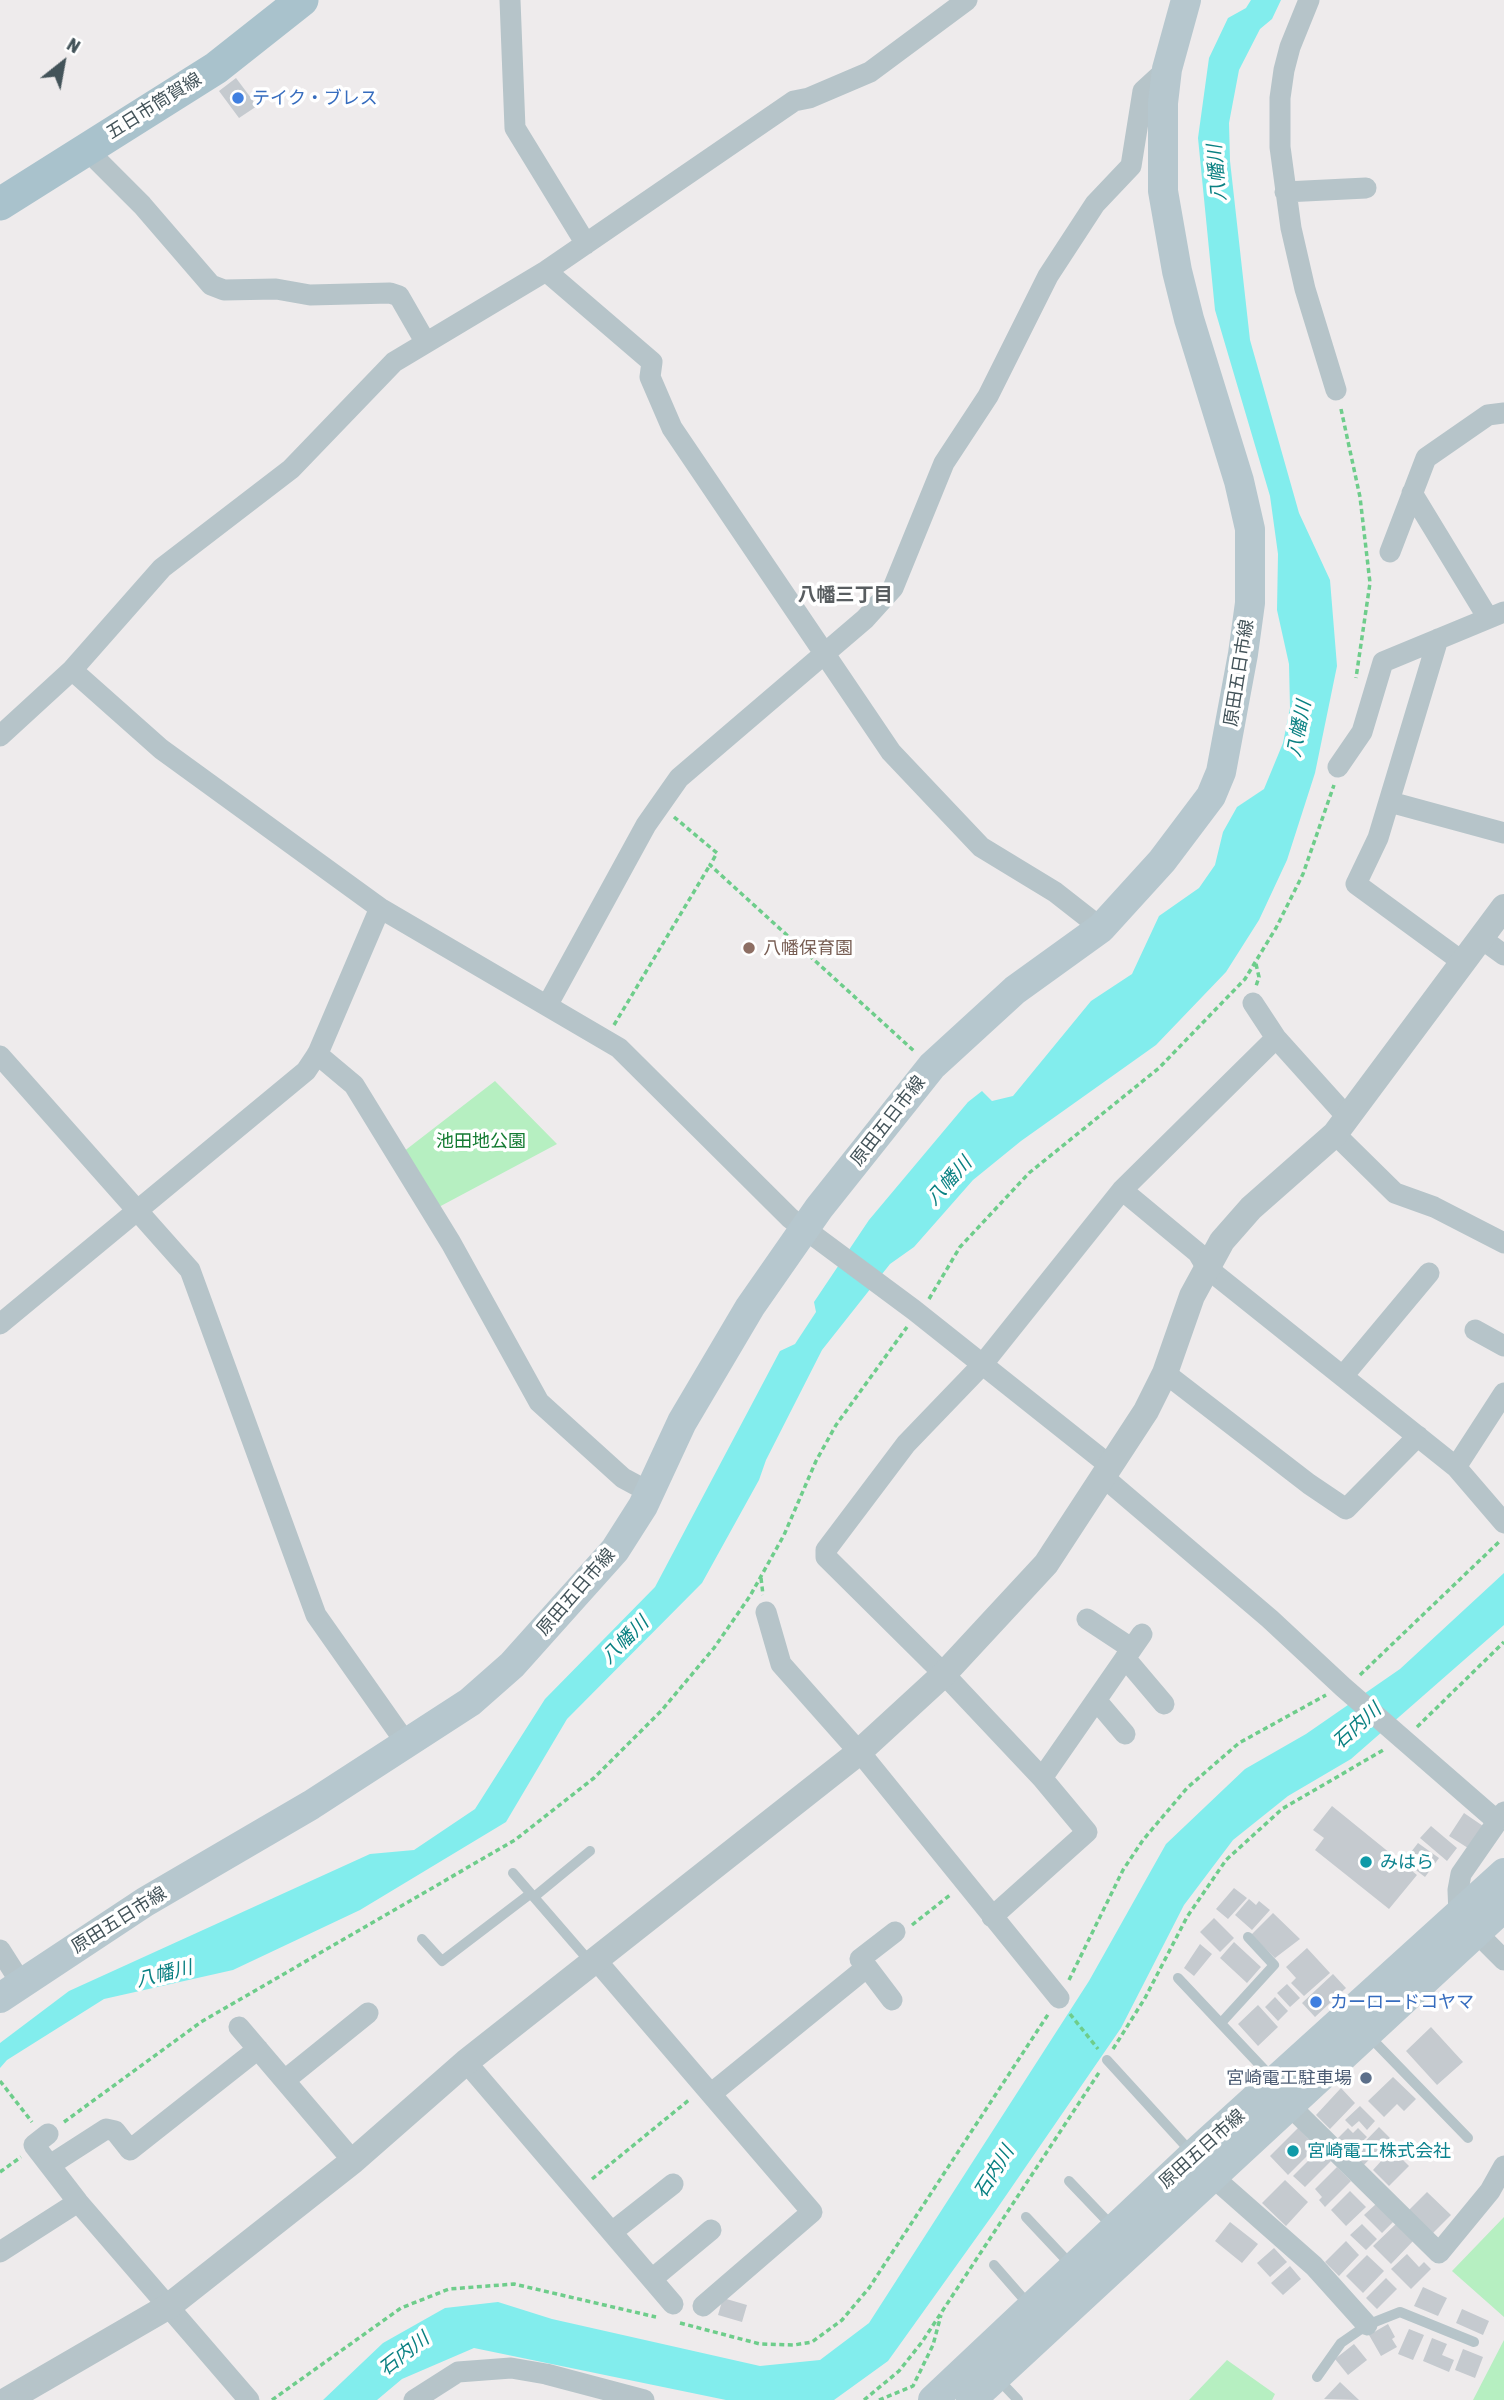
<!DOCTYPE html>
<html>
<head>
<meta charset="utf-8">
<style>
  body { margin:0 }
  #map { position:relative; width:1504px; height:2400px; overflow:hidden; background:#eeebec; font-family:"Asap Condensed",sans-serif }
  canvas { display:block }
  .north { position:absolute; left:28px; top:28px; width:70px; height:70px; -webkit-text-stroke:5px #fff; paint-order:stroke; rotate:31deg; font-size:19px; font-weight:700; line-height:28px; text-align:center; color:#435359 }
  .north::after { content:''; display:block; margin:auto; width:24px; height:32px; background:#435359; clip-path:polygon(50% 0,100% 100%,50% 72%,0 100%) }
</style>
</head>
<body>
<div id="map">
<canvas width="1504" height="2400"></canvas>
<div class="north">N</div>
</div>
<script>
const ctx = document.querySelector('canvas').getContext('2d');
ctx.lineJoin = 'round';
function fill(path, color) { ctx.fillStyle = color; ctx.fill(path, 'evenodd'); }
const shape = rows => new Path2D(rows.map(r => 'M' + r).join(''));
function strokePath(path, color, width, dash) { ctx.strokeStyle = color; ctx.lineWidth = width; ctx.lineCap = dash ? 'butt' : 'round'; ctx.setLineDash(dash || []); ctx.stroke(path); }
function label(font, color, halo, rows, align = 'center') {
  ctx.font = font + ' "Asap Condensed","Noto Sans JP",sans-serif'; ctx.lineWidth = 7; ctx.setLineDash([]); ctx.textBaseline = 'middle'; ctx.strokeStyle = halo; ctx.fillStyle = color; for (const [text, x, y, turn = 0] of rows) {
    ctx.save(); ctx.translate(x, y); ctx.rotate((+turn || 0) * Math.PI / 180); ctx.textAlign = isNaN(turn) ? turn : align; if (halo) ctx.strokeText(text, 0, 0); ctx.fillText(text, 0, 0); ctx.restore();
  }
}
fill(shape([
  [495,1081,557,1144,437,1208,403,1152],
  [1504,2217,1504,2317,1452,2271],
  [1504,2340,1504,2400,1473,2400],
  [1227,2360,1275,2394,1272,2400,1189,2400]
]), '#b6efc1');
fill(shape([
  [1251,0,1281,0,1272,19,1260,29,1239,70,1229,123,1230,161,1250,340,1299,513,1330,580,1337,666,1315,773,1287,860,1259,920,1226,972,1156,1045,1021,1141,973,1180,914,1247,890,1264,822,1350,766,1460,759,1480,702,1583,567,1719,506,1822,360,1910,233,1970,104,1999,7,2060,0,2068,0,2043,69,1991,370,1854,414,1850,475,1809,545,1699,655,1587,780,1351,795,1344,816,1312,814,1302,869,1220,968,1102,982,1091,992,1101,1013,1096,1091,1001,1132,974,1159,916,1199,888,1215,865,1223,832,1237,807,1264,789,1283,743,1290,708,1289,664,1277,610,1278,554,1270,496,1215,310,1198,138,1209,58,1228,18,1246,8],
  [1504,1573,1504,1625,1351,1759,1288,1796,1233,1840,1184,1905,1121,2028,994,2213,888,2361,834,2400,726,2400,474,2348,402,2379,377,2400,323,2400,383,2343,445,2308,498,2302,552,2319,760,2366,820,2360,869,2323,1089,1981,1166,1844,1245,1769,1306,1734,1400,1669]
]), '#82eded');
fill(shape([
  [236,78,257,106,239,118,219,91],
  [1332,1806,1417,1875,1389,1909,1315,1850,1324,1838,1313,1830],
  [1464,1813,1483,1826,1468,1848,1449,1836],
  [1431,1826,1457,1848,1447,1861,1420,1838],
  [1418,1843,1439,1858,1425,1877,1404,1861],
  [1234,1888,1247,1898,1228,1919,1216,1909],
  [1249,1899,1256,1905,1259,1901,1270,1910,1252,1930,1235,1915],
  [1273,1913,1300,1939,1275,1958,1251,1935],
  [1214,1918,1234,1938,1220,1952,1200,1932],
  [1234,1942,1261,1967,1247,1983,1220,1958],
  [1200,1944,1212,1954,1194,1976,1184,1968],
  [1307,1948,1330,1973,1304,1996,1291,1983,1296,1978,1286,1967],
  [1333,1974,1346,1988,1315,2017,1302,2003],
  [1287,1984,1300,1998,1290,2007,1277,1993],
  [1275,1997,1288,2011,1278,2021,1265,2007],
  [1258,2005,1278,2027,1258,2046,1238,2024],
  [1431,2027,1463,2062,1437,2085,1406,2051],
  [1393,2077,1416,2099,1404,2111,1397,2104,1384,2117,1368,2101],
  [1341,2088,1355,2103,1330,2129,1316,2115],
  [1360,2106,1375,2121,1367,2130,1359,2121,1352,2127,1345,2120],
  [1379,2127,1390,2138,1361,2168,1350,2157],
  [1298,2128,1316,2147,1288,2175,1270,2156],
  [1348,2128,1353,2133,1358,2128,1367,2137,1349,2154,1335,2141],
  [1392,2149,1409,2166,1389,2186,1373,2170],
  [1319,2150,1331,2161,1305,2187,1293,2176],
  [1337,2167,1351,2181,1325,2207,1319,2200,1322,2197,1315,2189],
  [1285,2180,1308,2202,1286,2226,1262,2203],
  [1350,2191,1366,2207,1346,2226,1331,2210],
  [1427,2192,1451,2215,1432,2234,1408,2211],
  [1376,2204,1394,2221,1382,2233,1364,2215],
  [1230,2222,1258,2244,1242,2263,1215,2241],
  [1397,2223,1414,2240,1391,2264,1373,2246],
  [1362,2224,1377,2239,1366,2250,1350,2235],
  [1346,2241,1359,2255,1339,2276,1325,2262],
  [1274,2248,1287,2262,1270,2277,1257,2263],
  [1407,2254,1419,2267,1424,2262,1431,2269,1411,2289,1391,2269],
  [1367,2255,1384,2271,1363,2293,1346,2276],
  [1290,2266,1301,2279,1283,2295,1271,2283],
  [1386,2278,1397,2289,1377,2309,1366,2298],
  [1423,2287,1447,2298,1438,2316,1414,2306],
  [723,2298,747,2305,742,2322,718,2315],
  [1462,2309,1489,2321,1483,2335,1456,2323],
  [1388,2324,1395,2337,1392,2339,1397,2347,1381,2356,1369,2335],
  [1409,2329,1424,2335,1413,2360,1398,2354],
  [1432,2338,1447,2344,1442,2355,1454,2360,1449,2372,1423,2361],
  [1354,2344,1367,2360,1348,2375,1335,2359],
  [1463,2349,1483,2357,1475,2378,1455,2370],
  [1340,2382,1359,2400,1324,2399]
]), '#c5cacf');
strokePath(shape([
  [1341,409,1360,497,1370,583,1356,678],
  [674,817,717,853,710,865,914,1051],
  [1256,964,1259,977,1256,986],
  [614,1025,710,865],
  [929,1299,960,1247,1029,1173,1159,1068,1245,979,1276,928,1303,874,1334,785],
  [761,1578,763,1595],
  [1360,1675,1501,1540],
  [1417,1727,1504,1642],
  [912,1925,950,1895],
  [1069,1980,1123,1870,1143,1840,1187,1788,1239,1743,1326,1695],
  [1070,2014,1098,2049],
  [1113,2049,1145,1998,1187,1917,1226,1860,1282,1809,1385,1749],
  [0,2081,32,2122],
  [64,2122,201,2022,515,1840,594,1778,662,1710,714,1648,750,1596,784,1535,816,1461,836,1425,907,1327],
  [0,2172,21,2157],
  [592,2179,689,2100],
  [680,2323,760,2344,794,2345,812,2342,842,2320,869,2288,1049,2013],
  [272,2400,401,2308,449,2289,514,2284,656,2317],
  [864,2400,899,2371,922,2342,1100,2071],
  [879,2400,913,2386,933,2345,941,2315]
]), '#6ecd8b', 3.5, [5, 3.5]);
strokePath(shape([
  [513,1873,591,1963],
  [534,1897,590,1851],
  [422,1939,442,1961,530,1894],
  [1178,1978,1275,2081],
  [1221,2023,1274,1965,1248,1937],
  [1369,2036,1468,2138],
  [1107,2060,1192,2153],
  [1069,2181,1113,2227],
  [1026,2217,1072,2266],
  [994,2265,1029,2305],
  [1317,2377,1341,2343,1367,2325,1400,2312,1474,2342],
  [998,2379,1018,2400]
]), '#b6c4c9', 10);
strokePath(shape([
  [510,0,515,128,586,244],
  [1309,0,1290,47,1284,70,1280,98,1280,147,1291,228,1305,289,1336,390],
  [86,149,142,205,211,285,224,290,276,289,310,295,390,293,399,296,426,343],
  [1285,192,1366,188],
  [546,271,652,362,650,377,672,428,891,752,981,847,1055,892,1101,928],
  [1412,493,1488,618],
  [1390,552,1426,458,1488,415,1504,413],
  [1438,639,1378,838,1356,884,1464,963],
  [72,670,161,749,380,908,619,1048,790,1218,914,1310,1109,1465,1107,1480,1270,1619,1343,1687,1497,1821],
  [0,736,72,670,162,568,291,469,394,362,546,271,794,101,809,98,870,72,967,0],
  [1338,767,1362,732,1383,662,1504,612],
  [1390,802,1504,833],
  [1482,939,1504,955],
  [1253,1003,1276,1038,1348,1118],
  [548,1004,646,825,679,778,865,619,893,588,944,463,988,396,1048,276,1095,204,1131,166,1143,91,1167,69],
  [317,1054,354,1085,451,1243,539,1402,623,1478,649,1492],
  [0,1056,190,1270,316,1615,406,1743],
  [1335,1134,1395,1193,1434,1207,1504,1243],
  [1122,1190,1198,1253,1207,1268,1456,1467,1504,1523],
  [0,1324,306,1071,318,1053,380,908],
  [1475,1330,1504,1346],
  [1165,1373,1309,1484,1346,1509,1418,1436],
  [1343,1376,1429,1273],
  [1456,1467,1504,1393],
  [766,1612,781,1664,867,1761,1059,1998],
  [1087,1619,1131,1648],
  [1125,1658,1164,1704],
  [1096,1700,1125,1734],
  [1042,1778,1142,1634],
  [1504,1812,1461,1874,1458,1890,1459,1915,1504,1960],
  [992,1917,1087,1832,1042,1778,944,1674,826,1557,826,1550,906,1444,982,1365,1122,1190,1276,1038],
  [0,1950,21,1983],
  [596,1960,812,2212,703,2306],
  [867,1967,892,2000],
  [239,2027,353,2161],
  [466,2062,673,2304],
  [285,2080,368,2013],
  [712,2093,867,1967,860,1959,895,1932],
  [1290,2106,1439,2253,1490,2191,1504,2166],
  [48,2134,34,2145,78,2202,249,2400],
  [50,2165,106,2129,115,2131,130,2150,258,2049],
  [1213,2177,1314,2266,1367,2325],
  [612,2232,673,2184],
  [0,2252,78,2202],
  [652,2279,711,2230],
  [414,2400,458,2372,511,2368,546,2374,644,2400]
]), '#b6c4c9', 21);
strokePath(shape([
  [7,2400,169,2306,353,2161,466,2062,858,1753,944,1674,1046,1564,1146,1411,1165,1373,1192,1296,1222,1241,1251,1208,1335,1134,1504,907]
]), '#b6c4c9', 26);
strokePath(shape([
  [0,1998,145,1902,311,1805,470,1702,512,1665,615,1550,643,1506,682,1422,750,1307,819,1208,932,1066,1015,990,1101,928,1162,861,1211,796,1221,772,1243,654,1250,603,1250,529,1239,481,1189,319,1177,271,1163,191,1163,103,1167,69,1186,0],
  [933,2400,1193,2155,1504,1873],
  [971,2400,1504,1907]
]), '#b6c7ce', 30);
strokePath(shape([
  [0,204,216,68,302,0]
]), '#a9c2cc', 33);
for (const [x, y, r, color] of [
  [238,98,7,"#3f7fe0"],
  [749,948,7,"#8d6e63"],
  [1366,1862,7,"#0f9aa8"],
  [1316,2002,7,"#3f7fe0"],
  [1366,2078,7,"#5c6f8a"],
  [1293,2151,7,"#0f9aa8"]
]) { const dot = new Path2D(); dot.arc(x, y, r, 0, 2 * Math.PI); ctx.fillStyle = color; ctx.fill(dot); strokePath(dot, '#fff', 2.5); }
label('18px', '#366cbe', '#fff', [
  ["テイク・ブレス",252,98],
  ["カーロードコヤマ",1330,2002]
], 'left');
label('18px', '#435359', '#fff', [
  ["五日市筒賀線",154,106,-32],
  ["原田五日市線",1239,673,-81],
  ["原田五日市線",888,1121,-52],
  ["原田五日市線",576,1592,-49],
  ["原田五日市線",119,1920,-32],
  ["原田五日市線",1202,2149,-42]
]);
label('18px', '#785e54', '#fff', [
  ["八幡保育園",763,948]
], 'left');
label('18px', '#147b32', '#fff', [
  ["池田地公園",481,1141]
]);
label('18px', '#0d838f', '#fff', [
  ["みはら",1380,1862],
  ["宮崎電工株式会社",1307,2151]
], 'left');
label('18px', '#4e5e75', '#fff', [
  ["宮崎電工駐車場",1352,2078]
], 'right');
label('italic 19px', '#0a8082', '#fff', [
  ["八幡川",1217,173,-95],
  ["八幡川",1299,729,-79],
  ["八幡川",949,1181,-48],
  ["八幡川",625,1640,-45],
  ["石内川",1357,1726,-42],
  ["八幡川",164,1974,-14],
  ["石内川",994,2172,-58],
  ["石内川",404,2354,-38]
]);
label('bold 19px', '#585d60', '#fff', [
  ["八幡三丁目",845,595]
]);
</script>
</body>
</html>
